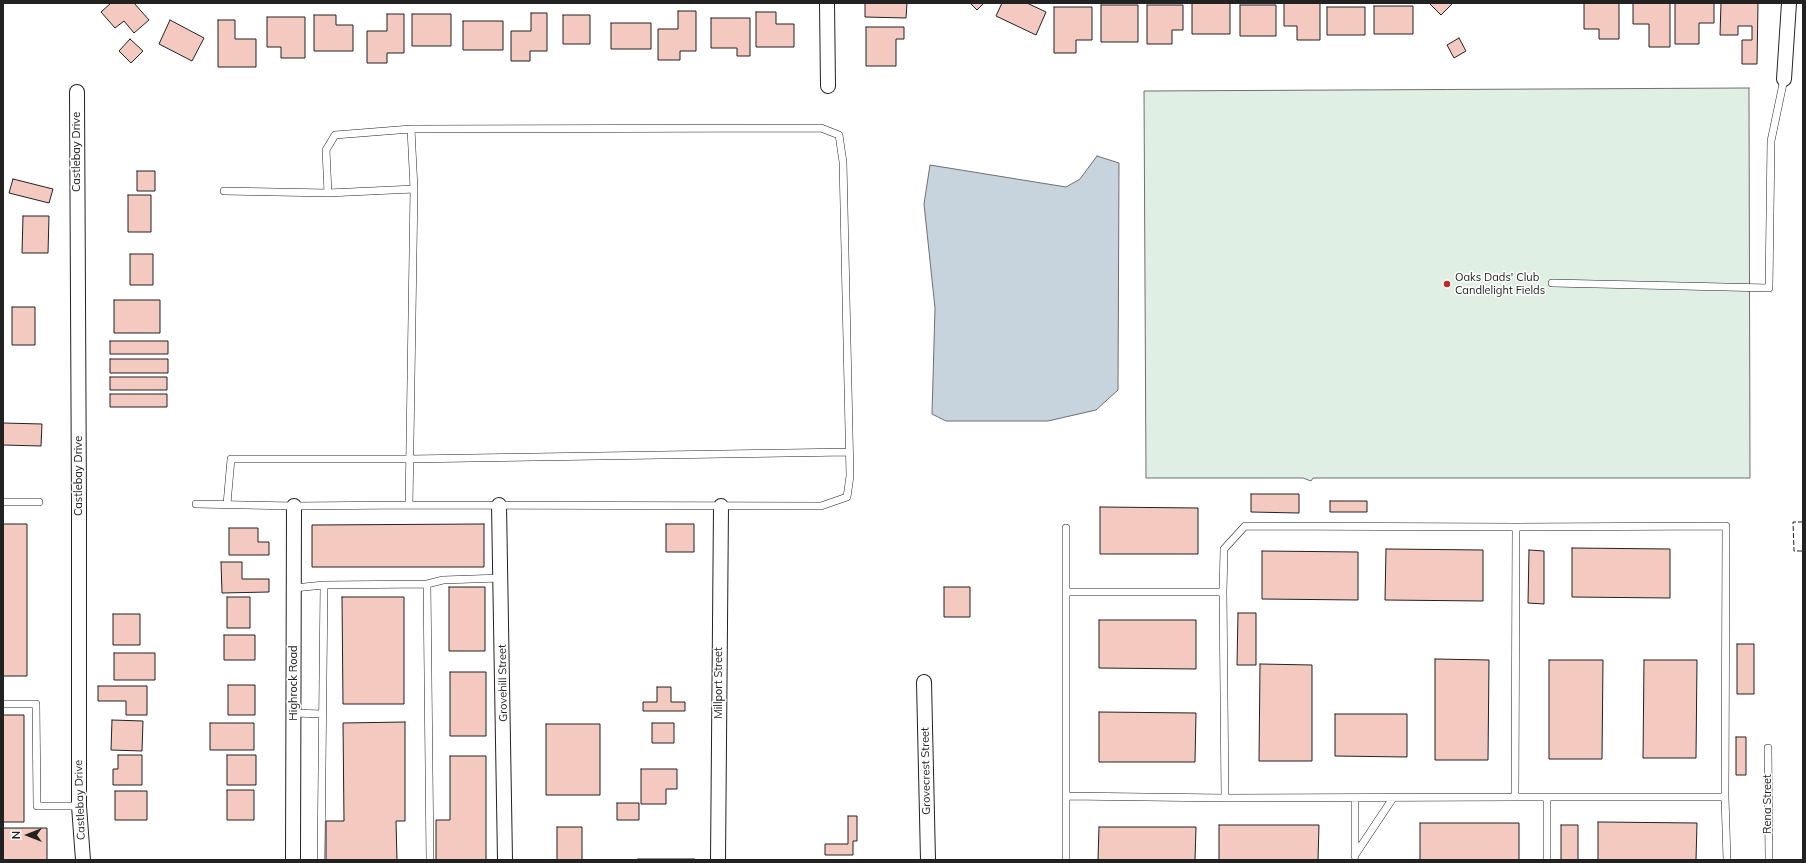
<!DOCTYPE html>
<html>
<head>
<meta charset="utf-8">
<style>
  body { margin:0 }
  #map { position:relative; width:1806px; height:863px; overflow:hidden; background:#fff; font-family:Mulish,sans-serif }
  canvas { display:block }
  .frame { position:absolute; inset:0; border:4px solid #222; pointer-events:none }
  .north { position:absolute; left:8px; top:815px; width:40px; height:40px; -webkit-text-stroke:3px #fff; paint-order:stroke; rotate:270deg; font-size:11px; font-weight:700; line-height:16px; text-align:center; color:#222 }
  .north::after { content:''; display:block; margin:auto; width:14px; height:18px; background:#222; clip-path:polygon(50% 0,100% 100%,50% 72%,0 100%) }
</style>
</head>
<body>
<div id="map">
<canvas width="1806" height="863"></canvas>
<div class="frame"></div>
<div class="north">N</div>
</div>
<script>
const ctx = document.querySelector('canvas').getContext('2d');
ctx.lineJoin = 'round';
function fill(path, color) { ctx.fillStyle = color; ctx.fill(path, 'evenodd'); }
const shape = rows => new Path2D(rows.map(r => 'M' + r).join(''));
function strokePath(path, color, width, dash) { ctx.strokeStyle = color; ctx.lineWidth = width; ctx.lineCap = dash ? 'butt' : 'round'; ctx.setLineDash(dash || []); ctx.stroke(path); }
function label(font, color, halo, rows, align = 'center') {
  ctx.font = font + ' Mulish,sans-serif'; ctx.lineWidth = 3; ctx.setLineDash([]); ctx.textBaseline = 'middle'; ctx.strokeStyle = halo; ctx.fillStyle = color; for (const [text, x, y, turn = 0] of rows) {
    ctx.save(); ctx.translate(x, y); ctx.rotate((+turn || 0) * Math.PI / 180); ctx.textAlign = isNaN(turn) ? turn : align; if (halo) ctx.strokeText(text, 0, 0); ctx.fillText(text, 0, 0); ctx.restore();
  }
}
const green = shape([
  [1749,88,1750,478,1313,478,1311,481,1303,478,1146,478,1144,91,1749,88]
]);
fill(green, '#e0efe3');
strokePath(green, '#6f6f6f', 1);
const water = shape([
  [1097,156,1119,163,1118,390,1096,410,1048,421,946,421,932,414,935,308,924,204,930,165,1066,187,1080,179,1097,156]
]);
fill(water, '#c7d3dd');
strokePath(water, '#6f6f6f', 1);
const building = shape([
  [111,3,134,3,149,20,134,33,124,21,115,28,101,12,111,3],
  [865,3,907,3,906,18,865,17,865,3],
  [970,3,984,3,977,10,970,3],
  [1002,3,1027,3,1046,12,1036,35,996,16,1002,3],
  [1192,3,1230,3,1230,34,1192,34,1192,3],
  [1284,3,1320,3,1320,40,1297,40,1297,26,1284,26,1284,3],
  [1429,3,1453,3,1441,15,1429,3],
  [1584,3,1619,3,1619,39,1599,39,1599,29,1584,29,1584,3],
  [1633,3,1670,3,1670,47,1649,47,1649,24,1633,24,1633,3],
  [1675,3,1714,3,1714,23,1699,23,1699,44,1675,44,1675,3],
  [1721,3,1758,3,1757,64,1742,64,1742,40,1752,40,1752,26,1738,26,1738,35,1720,35,1721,3],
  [1101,5,1138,5,1138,42,1101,42,1101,5],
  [1147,5,1183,5,1183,30,1172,30,1172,44,1147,44,1147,5],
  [1240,5,1276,5,1276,36,1240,36,1240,5],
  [1374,6,1413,6,1413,34,1374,34,1374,6],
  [1054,7,1092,7,1092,40,1076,40,1076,53,1054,53,1054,7],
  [1327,7,1365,7,1365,35,1327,35,1327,7],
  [678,11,696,11,696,51,680,51,680,60,658,60,658,29,678,29,678,11],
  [756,12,776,12,776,24,794,24,794,47,756,47,756,12],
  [531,13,547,13,547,51,530,51,530,61,511,61,511,31,531,31,531,13],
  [387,14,404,14,404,53,387,53,387,63,367,63,367,31,387,31,387,14],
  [412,14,451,14,451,46,412,46,412,14],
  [314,15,336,15,336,25,353,25,353,51,314,51,314,15],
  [563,15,590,15,590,44,563,44,563,15],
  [267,17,305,17,305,58,281,58,281,47,267,47,267,17],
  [711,18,750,18,750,56,737,56,737,48,711,48,711,18],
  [170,20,204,38,192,61,159,44,170,20],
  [218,20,235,20,235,39,256,39,256,67,218,67,218,20],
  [463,21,503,21,503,50,463,50,463,21],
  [611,23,651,23,651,49,611,49,611,23],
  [866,27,904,27,904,39,896,39,896,66,866,66,866,27],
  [1459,38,1466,51,1454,58,1447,45,1459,38],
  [130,39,143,51,131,63,119,51,130,39],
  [137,171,155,171,155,191,137,191,137,171],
  [13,179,53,189,49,203,9,193,13,179],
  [128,195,151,195,151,232,128,232,128,195],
  [23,216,49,216,48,253,22,253,23,216],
  [130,254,153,254,153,285,130,285,130,254],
  [114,300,160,300,160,333,114,333,114,300],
  [12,307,35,307,35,345,12,345,12,307],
  [110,341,168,341,168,354,110,354,110,341],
  [110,359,168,359,168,373,110,373,110,359],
  [110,377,167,377,167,390,110,390,110,377],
  [110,394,167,394,167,407,110,407,110,394],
  [3,423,42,424,41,446,3,445,3,423],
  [1251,494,1299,494,1299,513,1251,512,1251,494],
  [1330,501,1367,501,1367,512,1330,512,1330,501],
  [1100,507,1198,508,1198,554,1100,554,1100,507],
  [3,524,27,524,27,676,3,676,3,524],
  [484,524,484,567,312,567,312,525,484,524],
  [666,524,694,524,694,552,666,552,666,524],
  [229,528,258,528,258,542,269,542,269,555,229,555,229,528],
  [1572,548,1670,549,1670,598,1572,597,1572,548],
  [1386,549,1483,550,1483,601,1385,600,1386,549],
  [1529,550,1544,551,1544,604,1528,603,1529,550],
  [1262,551,1358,552,1358,600,1262,599,1262,551],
  [221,562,242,562,242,579,269,579,269,592,222,593,221,562],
  [449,587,485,587,485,651,449,651,449,587],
  [944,587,970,587,970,617,944,617,944,587],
  [227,597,250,597,250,628,227,628,227,597],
  [342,597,404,597,404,704,343,704,342,597],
  [1238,613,1256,613,1256,665,1237,665,1238,613],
  [113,614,140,614,140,645,113,645,113,614],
  [1099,620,1196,620,1196,669,1099,668,1099,620],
  [224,635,255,635,255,660,224,660,224,635],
  [1737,644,1754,644,1754,694,1737,694,1737,644],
  [114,653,155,653,155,680,114,680,114,653],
  [1435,659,1489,660,1488,760,1435,760,1435,659],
  [1549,660,1603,660,1602,759,1549,759,1549,660],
  [1644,660,1697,660,1696,758,1643,758,1644,660],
  [1260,664,1312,665,1312,761,1259,761,1260,664],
  [450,672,486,672,486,736,450,736,450,672],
  [228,685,255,685,255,715,228,715,228,685],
  [98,686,147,686,147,715,126,715,126,701,98,701,98,686],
  [657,687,671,687,671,702,685,702,685,711,643,711,643,702,657,702,657,687],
  [1099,712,1196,713,1195,762,1099,762,1099,712],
  [1335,714,1407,714,1407,757,1335,756,1335,714],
  [3,715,24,715,24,822,3,822,3,715],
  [112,720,143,721,142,751,111,750,112,720],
  [405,722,405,821,396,821,397,860,326,860,326,821,344,821,343,723,405,722],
  [210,723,254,723,254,750,210,750,210,723],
  [652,723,674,723,674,743,652,743,652,723],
  [546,724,600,724,600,795,546,795,546,724],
  [1736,737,1746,737,1746,775,1736,775,1736,737],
  [118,755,142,755,142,785,113,785,113,769,118,769,118,755],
  [227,755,256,755,256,785,227,785,227,755],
  [450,756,486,756,486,860,436,860,436,820,450,820,450,756],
  [641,769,677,769,677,789,666,789,666,804,641,804,641,769],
  [227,790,254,790,254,820,227,820,227,790],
  [115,791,147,791,147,820,115,820,115,791],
  [617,803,639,803,639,820,617,820,617,803],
  [848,816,857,816,857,841,853,841,853,855,825,855,825,844,848,844,848,816],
  [1598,822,1697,823,1696,860,1598,860,1598,822],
  [1420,823,1519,823,1519,860,1420,860,1420,823],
  [1219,825,1319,825,1318,860,1219,860,1219,825],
  [1561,825,1578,825,1578,860,1561,860,1561,825],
  [557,827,582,827,582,860,557,860,557,827],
  [1099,827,1196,827,1195,860,1098,860,1099,827],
  [3,828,47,828,47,860,3,860,3,828],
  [638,859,695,859,695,860,638,860,638,859]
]);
fill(building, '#f3c9c0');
strokePath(building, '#222', 1);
const lane = shape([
  [411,129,414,189],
  [224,191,328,193,326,150,335,135,411,129,821,128,839,135,843,162,850,476,847,497,821,506,409,505,414,189,328,193],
  [1552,283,1769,288,1771,141,1784,79],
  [3,502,39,502],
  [196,504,294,506,409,505],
  [227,504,231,459,409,459,849,452],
  [1066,528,1066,860],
  [427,584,443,580,501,578],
  [294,588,324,585],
  [1066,592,1223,592,1225,798,1066,796],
  [1223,592,1224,549,1245,526,1516,527,1515,797,1225,798],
  [3,704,36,704,37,806,79,806],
  [293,713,322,714],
  [1768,748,1769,860],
  [1515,797,1725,797,1726,526,1516,527],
  [1725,797,1727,860],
  [1355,798,1355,856],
  [1355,855,1393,798],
  [321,860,324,585,427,584,430,860],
  [1547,860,1547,797]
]);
const street = shape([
  [827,3,828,86],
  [1784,79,1789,3],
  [77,92,79,507,79,806,83,860],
  [499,505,505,860],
  [924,682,928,860],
  [293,860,294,506],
  [718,860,721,506]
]);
strokePath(lane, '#222', 8);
strokePath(street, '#222', 16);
strokePath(lane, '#fff', 7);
strokePath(street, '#fff', 14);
strokePath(shape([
  [1803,522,1793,522,1794,551,1803,551]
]), '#222', 1, [5, 2]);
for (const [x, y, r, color] of [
  [1447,284,4,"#c62828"]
]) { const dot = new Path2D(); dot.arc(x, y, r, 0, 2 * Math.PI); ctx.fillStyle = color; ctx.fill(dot); strokePath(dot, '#fff', 1.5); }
label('11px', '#222', '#fff', [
  ["Castlebay Drive",77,152,-90],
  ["Castlebay Drive",79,476,-90],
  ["Highrock Road",294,683,-90],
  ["Grovehill Street",503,683,-91],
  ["Millport Street",719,683,-90],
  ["Grovecrest Street",926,771,-91],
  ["Castlebay Drive",80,800,-92],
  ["Rena Street",1768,804,-90]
]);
label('11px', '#222', '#fff', [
  ["Oaks Dads' Club",1455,278],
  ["Candlelight Fields",1455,291]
], 'left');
</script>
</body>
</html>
